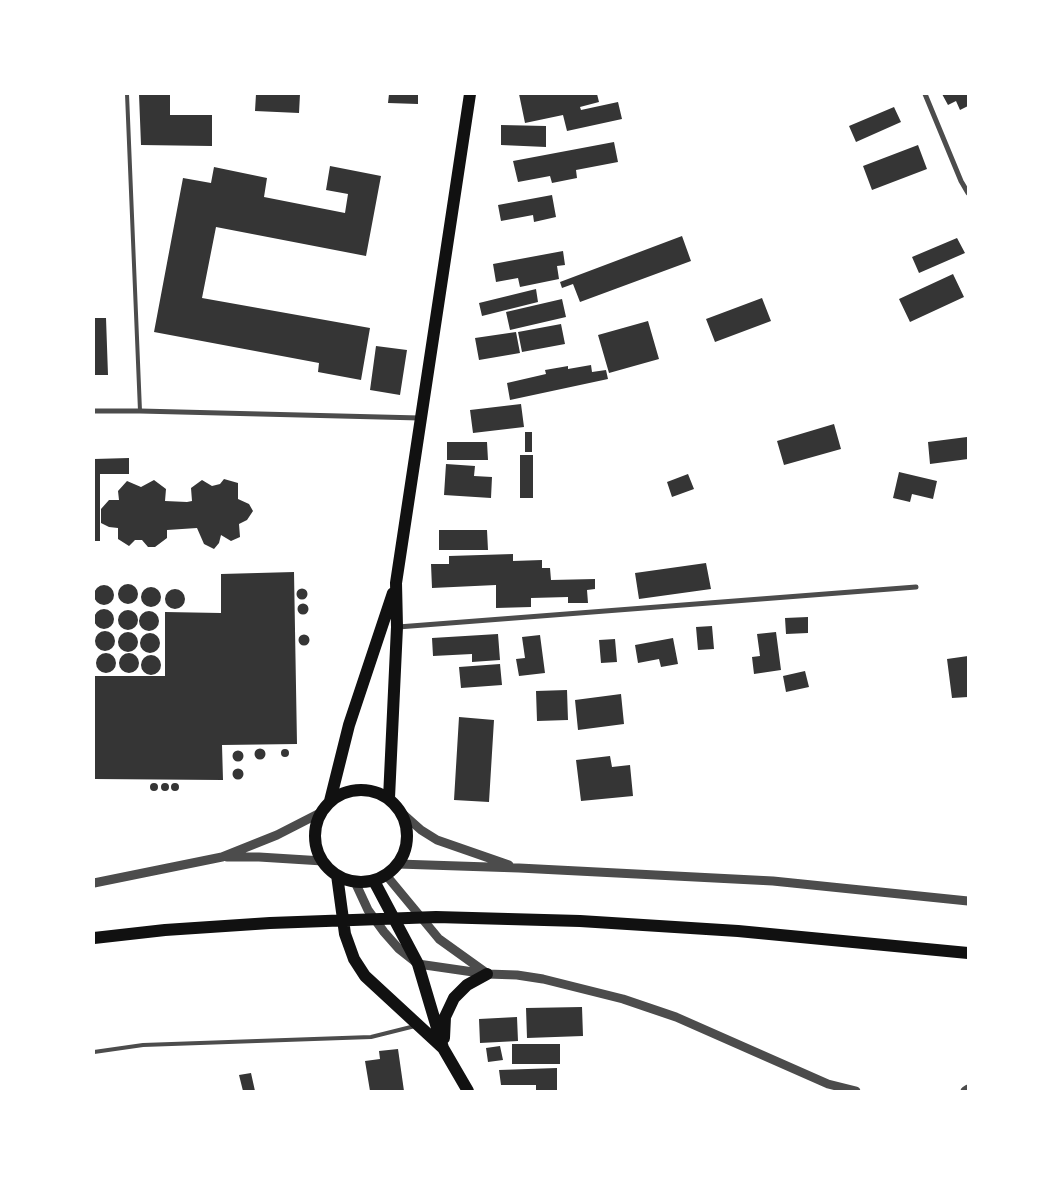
<!DOCTYPE html>
<html>
<head>
<meta charset="utf-8">
<style>
  body { margin:0 }
  #map { position:relative; width:1062px; height:1185px; overflow:hidden; background:#fff; font-family:Karla,sans-serif }
  canvas { display:block }
  .frame { position:absolute; inset:0; border:95px solid #fff; pointer-events:none }
</style>
</head>
<body>
<div id="map">
<canvas width="1062" height="1185"></canvas>
<div class="frame"></div>
</div>
<script>
const ctx = document.querySelector('canvas').getContext('2d');
ctx.lineJoin = 'round';
function fill(path, color) { ctx.fillStyle = color; ctx.fill(path, 'evenodd'); }
const shape = rows => new Path2D(rows.map(r => 'M' + r).join(''));
function strokePath(path, color, width, dash) { ctx.strokeStyle = color; ctx.lineWidth = width; ctx.lineCap = dash ? 'butt' : 'round'; ctx.setLineDash(dash || []); ctx.stroke(path); }
fill(shape([
  [139,94,170,94,170,115,212,115,212,146,141,145],
  [256,94,300,94,299,113,255,111],
  [389,94,418,94,418,104,388,103],
  [519,94,597,94,599,102,580,107,581,110,618,102,622,119,567,131,563,115,525,123],
  [942,94,968,94,968,106,960,110,956,101,948,105],
  [894,107,901,122,856,142,849,126],
  [501,125,546,126,546,147,501,145],
  [614,142,618,162,576,170,577,178,552,183,550,176,518,182,513,161],
  [918,145,927,169,872,190,863,166],
  [330,166,381,176,366,256,216,227,202,298,370,328,361,380,318,372,319,363,154,332,183,178,211,183,214,167,267,178,264,197,345,213,348,194,326,190],
  [552,195,556,217,534,222,533,215,501,221,498,205],
  [682,236,691,261,580,302,573,284,562,288,560,282],
  [957,238,965,253,919,273,912,257],
  [563,251,565,265,557,266,559,279,520,287,518,278,496,282,493,264],
  [953,274,964,297,910,322,899,299],
  [536,289,538,302,482,316,479,303],
  [762,298,771,321,715,342,706,319],
  [562,299,566,317,510,330,506,312],
  [94,318,106,318,108,375,94,375],
  [648,321,659,359,609,373,598,335],
  [561,324,565,344,522,352,518,332],
  [516,332,520,353,479,360,475,338],
  [376,346,407,350,400,395,370,390],
  [591,365,592,372,606,370,608,379,510,400,507,383,546,374,545,370,568,366,568,369],
  [521,404,524,427,473,433,470,410],
  [834,424,841,449,784,465,777,441],
  [525,432,532,432,532,452,525,452],
  [967,437,968,459,930,464,928,442],
  [447,442,487,442,488,460,447,460],
  [520,455,533,455,533,498,520,498],
  [129,458,129,474,100,474,100,541,94,541,94,459],
  [446,464,475,466,474,476,492,477,491,498,444,495],
  [899,472,937,481,933,499,912,494,910,502,893,498],
  [688,474,694,489,672,497,667,482],
  [224,479,238,483,238,499,249,504,253,511,247,520,239,524,240,537,231,541,221,535,219,543,214,549,204,544,197,528,167,530,167,538,155,547,148,547,142,540,135,540,129,546,118,539,118,528,109,527,101,523,101,509,109,500,119,500,118,491,127,481,141,487,154,480,166,489,165,501,187,502,192,501,191,488,202,480,212,486,220,484],
  [439,530,487,530,488,550,439,550],
  [513,554,513,561,542,560,542,568,550,568,551,580,595,579,595,589,587,590,588,603,568,603,568,597,531,598,531,607,496,608,496,585,432,588,431,564,449,564,449,556],
  [706,563,711,589,639,599,635,573],
  [294,572,297,744,222,745,223,780,94,779,94,676,165,676,165,612,221,613,221,574],
  '118 594a10 10 0 1 1 20 0a10 10 0 1 1-20 0Z',
  '94 595a10 10 0 1 1 20 0a10 10 0 1 1-20 0Z',
  '141 597a10 10 0 1 1 20 0a10 10 0 1 1-20 0Z',
  '296.5 594a5.5 5.5 0 1 1 11 0a5.5 5.5 0 1 1-11 0Z',
  '165 599a10 10 0 1 1 20 0a10 10 0 1 1-20 0Z',
  '297.5 609a5.5 5.5 0 1 1 11 0a5.5 5.5 0 1 1-11 0Z',
  '94 619a10 10 0 1 1 20 0a10 10 0 1 1-20 0Z',
  '118 620a10 10 0 1 1 20 0a10 10 0 1 1-20 0Z',
  '139 621a10 10 0 1 1 20 0a10 10 0 1 1-20 0Z',
  [808,617,808,633,786,634,785,618],
  [712,626,714,649,698,650,696,627],
  '95 641a10 10 0 1 1 20 0a10 10 0 1 1-20 0Z',
  [776,632,781,670,754,674,752,657,760,656,757,634],
  '118 642a10 10 0 1 1 20 0a10 10 0 1 1-20 0Z',
  '140 643a10 10 0 1 1 20 0a10 10 0 1 1-20 0Z',
  [498,634,500,660,472,662,472,654,433,656,432,638],
  '298.5 640a5.5 5.5 0 1 1 11 0a5.5 5.5 0 1 1-11 0Z',
  [540,635,545,673,519,676,516,659,525,658,522,637],
  [673,638,678,664,661,667,659,659,638,663,635,645],
  [615,639,617,662,601,663,599,640],
  '119 663a10 10 0 1 1 20 0a10 10 0 1 1-20 0Z',
  '96 663a10 10 0 1 1 20 0a10 10 0 1 1-20 0Z',
  '141 665a10 10 0 1 1 20 0a10 10 0 1 1-20 0Z',
  [968,656,968,697,952,698,947,659],
  [500,664,502,685,461,688,459,667],
  [805,671,809,687,786,692,783,676],
  [567,690,568,720,537,721,536,691],
  [621,694,624,724,578,730,575,700],
  [459,717,494,720,489,802,454,800],
  '254.5 754a5.5 5.5 0 1 1 11 0a5.5 5.5 0 1 1-11 0Z',
  '281 753a4 4 0 1 1 8 0a4 4 0 1 1-8 0Z',
  '232.5 756a5.5 5.5 0 1 1 11 0a5.5 5.5 0 1 1-11 0Z',
  [610,756,612,767,630,765,633,796,581,801,576,760],
  '232.5 774a5.5 5.5 0 1 1 11 0a5.5 5.5 0 1 1-11 0Z',
  '150 787a4 4 0 1 1 8 0a4 4 0 1 1-8 0Z',
  '171 787a4 4 0 1 1 8 0a4 4 0 1 1-8 0Z',
  '161 787a4 4 0 1 1 8 0a4 4 0 1 1-8 0Z',
  [582,1007,583,1036,527,1038,526,1008],
  [517,1017,518,1041,480,1043,479,1019],
  [512,1044,560,1044,560,1064,512,1064],
  [500,1046,503,1060,488,1062,486,1048],
  [398,1049,404,1091,370,1091,365,1061,380,1059,379,1051],
  [557,1068,557,1091,536,1091,536,1085,501,1085,499,1070],
  [251,1073,255,1091,243,1091,239,1075]
]), '#353535');
strokePath(shape([
  [127,94,140,411],
  [94,1052,143,1045,371,1037,415,1026]
]), '#4c4c4c', 4);
strokePath(shape([
  [925,94,961,181,968,193],
  [94,411,140,411,420,418],
  [398,627,916,587]
]), '#4c4c4c', 5);
strokePath(shape([
  [403,814,421,830,437,840,509,865],
  [227,857,259,857,323,861],
  [398,864,519,868,773,881,968,901],
  [386,875,439,939,485,972],
  [355,882,368,910,384,932,399,949,418,964,487,974,517,975,543,979,623,999,676,1017,828,1084,856,1091],
  [94,883,222,857,277,835,320,813],
  [965,1091,968,1089]
]), '#4c4c4c', 9);
strokePath(shape([
  '315 836a46 46 0 1 1 92 0a46 46 0 1 1-92 0Z',
  [389,798,397,627,396,583,470,94],
  [330,801,349,725,393,593],
  [337,875,345,934,354,959,365,976,443,1048],
  [374,881,418,964,443,1048,468,1091],
  [94,938,165,930,270,923,436,917,580,921,738,931,968,953],
  [444,1038,445,1017,454,998,467,985,487,974]
]), '#111', 12);
</script>
</body>
</html>
